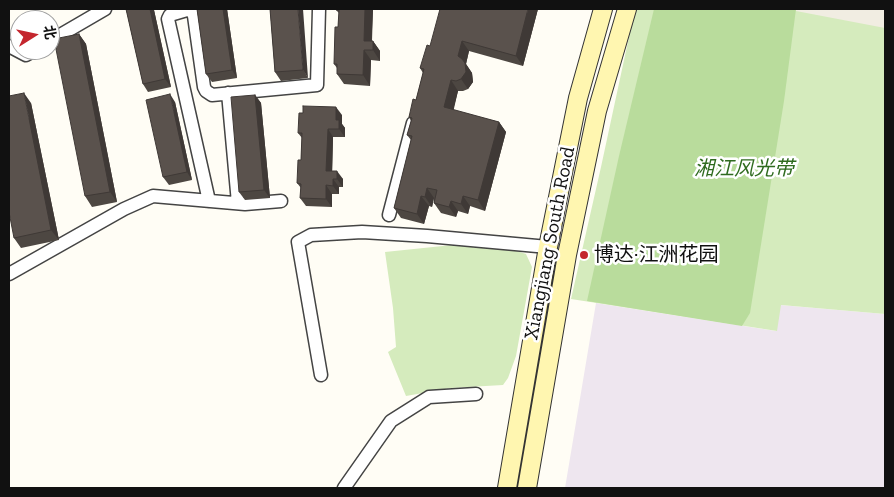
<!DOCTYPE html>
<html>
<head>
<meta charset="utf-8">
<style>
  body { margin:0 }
  #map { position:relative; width:894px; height:497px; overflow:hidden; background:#fffdf5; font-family:"Zilla Slab","Noto Sans SC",serif }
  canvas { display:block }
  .frame { position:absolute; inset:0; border:10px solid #111; pointer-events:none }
  .north { position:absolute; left:10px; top:10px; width:50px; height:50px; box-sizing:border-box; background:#fff; border:1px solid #a0a0a0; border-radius:50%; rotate:80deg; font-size:14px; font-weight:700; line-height:20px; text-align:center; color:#111 }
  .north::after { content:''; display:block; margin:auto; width:18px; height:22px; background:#c4262e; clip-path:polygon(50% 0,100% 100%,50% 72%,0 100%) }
</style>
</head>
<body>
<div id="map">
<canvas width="894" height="497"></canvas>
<div class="frame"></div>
<div class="north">北</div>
</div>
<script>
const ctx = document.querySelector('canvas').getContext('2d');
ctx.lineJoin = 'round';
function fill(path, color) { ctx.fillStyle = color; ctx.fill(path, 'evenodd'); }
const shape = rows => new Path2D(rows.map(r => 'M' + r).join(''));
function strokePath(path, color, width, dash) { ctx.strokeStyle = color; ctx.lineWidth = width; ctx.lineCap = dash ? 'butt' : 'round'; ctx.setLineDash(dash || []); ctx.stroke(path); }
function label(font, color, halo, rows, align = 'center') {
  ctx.font = font + ' "Zilla Slab","Noto Sans SC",serif'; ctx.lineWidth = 5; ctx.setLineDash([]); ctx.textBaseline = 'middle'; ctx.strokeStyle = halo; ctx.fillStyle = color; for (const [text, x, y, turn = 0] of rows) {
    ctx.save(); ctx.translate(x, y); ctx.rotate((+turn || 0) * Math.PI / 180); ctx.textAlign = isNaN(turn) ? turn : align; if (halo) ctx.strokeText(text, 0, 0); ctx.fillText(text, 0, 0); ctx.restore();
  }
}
fill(shape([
  [596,303,776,331,780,305,885,314,885,488,565,488]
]), '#eee6ef');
fill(shape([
  [635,9,885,9,885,314,781,305,777,331,571,299,601,167],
  [462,244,514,250,526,254,532,267,516,356,508,378,503,385,451,388,406,396,388,352,396,347,393,308,385,252]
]), '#d5ebbd');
fill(shape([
  [654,9,796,9,784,101,750,313,742,326,587,301,619,156]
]), '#b9dc9c');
fill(shape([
  [796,9,885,9,885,28,796,11]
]), '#f1ede2');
const minor = shape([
  [50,41,105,9],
  [9,46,26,55,35,50],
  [228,93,238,203],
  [209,201,168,19,170,15,187,10,192,11,194,16,204,87,206,91,212,95,317,85,319,9],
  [389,215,413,123],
  [9,274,124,209,153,196,245,204,281,201],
  [321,375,298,242,311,235,362,232,427,236,548,247],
  [344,488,391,421,429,397,476,394]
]);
const secondary = shape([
  [507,488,548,247,578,98,603,9],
  [527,488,567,255,597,111,627,9]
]);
strokePath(minor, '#444', 15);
strokePath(secondary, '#333', 20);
strokePath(minor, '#fff', 12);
strokePath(secondary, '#fff6b0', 18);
fill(shape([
  [126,9,153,9,154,10,171,87,148,92,143,84],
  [197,9,227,9,237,78,212,82,206,74],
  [270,9,308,78,281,81,275,72],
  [373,9,372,41,373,41,380,51,380,61,371,60,370,86,344,84,337,74,337,68,334,64,338,27,339,13,336,10],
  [538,9,523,66,469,51,466,64,472,73,473,82,468,89,463,91,458,91,453,110,499,122,506,132,485,211,470,206,468,214,458,211,456,217,441,213,434,203,434,198,432,207,429,206,424,224,401,218,394,208,411,140,407,135,411,121,409,117,416,100,423,73,420,68,430,46],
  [79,34,86,44,117,202,92,207,85,196],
  [255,95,261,103,270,198,245,200,239,192],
  [175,102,192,180,169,185,163,177],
  [31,103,59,240,21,248,14,238],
  [342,115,342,124,345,128,345,137,333,137,332,171,343,179,343,187,339,187,339,194,332,194,332,207,306,206,300,198,301,188,297,183,301,160,302,138,298,133]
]), '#4d4742');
fill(shape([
  [150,9,153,9,154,10,171,87,165,79],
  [223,9,227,9,237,78,232,70],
  [298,9,303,9,308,78,303,70],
  [365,9,373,9,371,51,364,41],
  [528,9,538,9,523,66,516,56],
  [79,34,86,44,117,202,110,192],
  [373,41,380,51,380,61,373,50],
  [462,41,469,51,466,64,472,73,473,82,468,89,461,79,458,56],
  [364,50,371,60,370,86,363,75],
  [451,80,458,91,452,117,444,107],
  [24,93,31,103,59,240,51,230],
  [170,94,175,102,192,180,187,172],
  [255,95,261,103,270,198,264,190],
  [336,107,342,115,342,124,345,128,345,137,339,129,336,120],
  [499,122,506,132,485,211,478,200],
  [328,129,333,137,332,179,326,171],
  [337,171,343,179,343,187,337,179],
  [333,179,339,187,339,194,333,186],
  [326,185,332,194,332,207,326,199],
  [427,188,434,198,432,207,425,197],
  [421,196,429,206,424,224,417,214],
  [463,196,470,206,468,214,461,204],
  [451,201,458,211,456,217,449,207]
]), '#3f3936');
const building = shape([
  [126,9,150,9,165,79,143,84,126,9],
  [197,9,223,9,232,70,206,74,197,9],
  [270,9,298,9,303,70,275,72,270,9],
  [336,9,365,9,364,41,373,41,373,50,364,50,363,75,337,74,337,64,334,64,335,27,338,27,339,10,336,10,336,9],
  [440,9,528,9,516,56,462,41,458,56,462,59,465,63,466,72,461,79,456,81,451,80,444,107,499,122,478,200,463,196,461,204,451,201,449,207,434,203,437,190,427,188,425,197,421,196,417,214,394,208,412,136,407,135,412,118,409,117,413,99,416,100,424,69,420,68,427,45,430,46,440,9],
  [79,34,110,192,85,196,54,39,79,34],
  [24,93,51,230,14,238,9,212,9,96,24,93],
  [170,94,187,172,163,177,146,100,170,94],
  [255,95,264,190,239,192,231,97,255,95],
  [303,106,336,107,336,120,339,120,339,129,328,129,326,171,337,171,337,179,333,179,333,186,326,185,326,199,300,198,301,184,297,183,298,160,301,160,302,133,298,133,299,113,303,113,303,106]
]);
fill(building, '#5a524d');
strokePath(building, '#3f3936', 1);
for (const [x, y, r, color] of [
  [584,255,5,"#c4262e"]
]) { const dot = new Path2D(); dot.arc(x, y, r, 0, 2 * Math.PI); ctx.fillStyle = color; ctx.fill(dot); strokePath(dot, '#fff', 2); }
label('italic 20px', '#2f6b1f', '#fff', [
  ["湘江风光带",744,169]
]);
label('20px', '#111', '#fff', [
  ["Xiangjiang South Road",550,243,-79]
]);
label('20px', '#111', '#fff', [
  ["博达·江洲花园",594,255]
], 'left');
</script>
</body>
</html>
